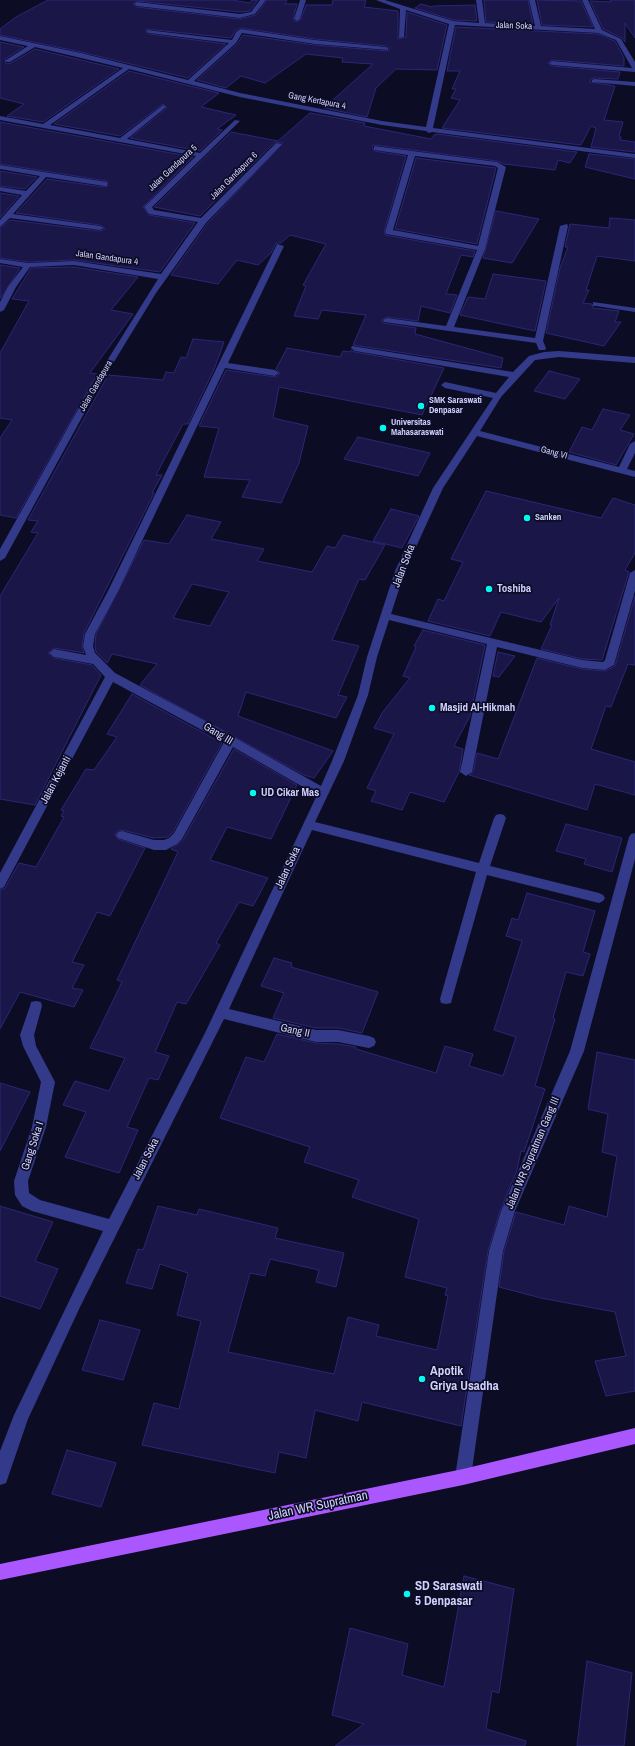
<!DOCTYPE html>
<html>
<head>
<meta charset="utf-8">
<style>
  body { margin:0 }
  canvas { display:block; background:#0d0c25 }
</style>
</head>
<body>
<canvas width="635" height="1746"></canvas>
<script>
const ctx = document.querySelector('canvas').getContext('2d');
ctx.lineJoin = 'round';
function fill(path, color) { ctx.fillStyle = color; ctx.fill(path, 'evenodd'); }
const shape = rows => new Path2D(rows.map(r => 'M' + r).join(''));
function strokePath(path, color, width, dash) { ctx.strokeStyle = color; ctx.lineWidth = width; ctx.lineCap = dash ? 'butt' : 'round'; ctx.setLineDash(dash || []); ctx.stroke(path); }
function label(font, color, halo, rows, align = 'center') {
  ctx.font = font + ' "Archivo Narrow",sans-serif'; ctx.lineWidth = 3.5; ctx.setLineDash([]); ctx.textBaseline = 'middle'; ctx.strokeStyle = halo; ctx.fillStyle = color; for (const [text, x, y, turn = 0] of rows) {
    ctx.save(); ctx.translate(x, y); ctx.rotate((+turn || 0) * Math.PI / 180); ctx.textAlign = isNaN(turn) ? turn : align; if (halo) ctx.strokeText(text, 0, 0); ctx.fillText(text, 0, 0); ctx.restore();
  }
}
const building = shape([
  [48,0,232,0,250,3,252,0,258,0,250,11,240,12,137,1,133,4,137,7,240,19,256,15,267,0,287,0,285,4,297,4,293,19,296,22,301,19,306,5,332,5,333,0,366,0,364,7,398,11,398,39,406,37,407,12,447,25,437,70,396,69,376,88,367,117,324,108,373,64,342,62,343,58,306,54,265,83,241,76,226,88,197,80,237,44,243,35,315,45,388,51,390,48,387,46,315,39,241,28,235,31,231,38,146,29,146,32,149,34,226,44,188,78,81,52,0,35,0,29,16,17,48,0],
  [484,0,528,0,533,24,486,22,484,0],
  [537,0,581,1,593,27,542,25,537,0],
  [610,0,635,0,635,38,625,23,625,42,622,38,603,29,590,1,611,2,610,0],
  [421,4,432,7,434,6,475,5,477,21,453,20,415,8,421,4],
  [456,27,598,34,615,41,624,58,624,66,552,60,548,63,552,66,620,72,618,79,594,78,591,79,590,82,615,86,604,120,623,122,619,136,621,137,620,140,635,142,635,152,591,147,596,128,591,126,581,145,442,128,460,100,451,98,456,89,452,89,460,71,447,71,456,27],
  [0,42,24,47,5,59,6,64,11,63,35,49,119,69,43,122,7,116,24,104,0,98,0,42],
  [129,71,219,93,201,107,236,115,217,129,222,130,200,151,130,138,167,108,163,104,120,136,54,124,129,71],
  [310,113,365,123,364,126,431,139,434,135,437,134,577,152,570,163,558,160,555,170,504,164,497,161,374,145,372,146,374,151,406,156,384,232,385,235,475,251,473,257,461,255,446,294,457,295,450,313,421,306,418,321,387,317,382,320,383,323,416,328,415,334,503,358,501,368,353,345,366,315,322,310,318,319,294,316,306,286,303,285,326,244,290,235,281,243,276,243,271,253,258,265,237,260,218,284,171,275,207,224,283,143,275,142,200,216,154,207,231,132,278,141,310,113],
  [0,122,193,157,143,207,149,215,195,223,160,272,74,260,28,262,0,258,0,228,10,220,100,231,105,229,100,225,16,213,47,179,104,187,108,186,107,181,0,164,0,122],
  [589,154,635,159,635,179,585,167,589,154],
  [416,158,496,168,477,244,395,229,416,158],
  [0,171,37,177,25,189,0,186,0,171],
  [0,193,19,196,0,218,0,193],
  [496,211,539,219,512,263,483,258,496,211],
  [610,218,635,220,635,261,597,256,586,290,589,290,583,303,592,304,593,308,619,311,615,322,621,322,604,346,546,333,560,268,568,247,565,247,570,224,609,228,610,218],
  [0,265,20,268,1,298,0,298,0,265],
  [74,267,138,277,111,310,133,314,90,373,97,374,16,518,0,515,0,438,12,420,0,418,0,353,29,301,12,299,31,268,74,267],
  [493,274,546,281,535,331,460,315,468,297,485,299,493,274],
  [193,339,224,342,215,367,188,424,183,424,156,475,162,475,152,493,154,493,84,633,82,646,84,653,54,648,48,653,54,658,92,665,101,675,35,805,0,799,0,596,38,533,31,532,38,521,28,520,108,375,163,380,166,372,174,373,181,357,186,358,193,339],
  [287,348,340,357,343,351,350,352,351,350,355,352,444,368,422,415,279,387,273,418,308,426,299,463,281,503,242,497,250,480,204,477,219,428,199,426,226,370,276,377,280,373,276,369,287,348],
  [549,371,580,379,565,399,534,391,549,371],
  [603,409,630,415,620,430,634,434,616,465,569,452,582,427,592,430,603,409],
  [358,437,430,453,418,476,344,459,358,437],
  [486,491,601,518,613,498,635,505,635,553,625,570,629,572,602,660,582,659,541,649,552,625,550,625,559,598,541,622,501,612,490,636,428,621,438,599,444,601,463,562,451,559,486,491],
  [391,509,419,516,402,548,373,541,391,509],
  [187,515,221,522,211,539,264,549,257,561,312,572,327,546,335,548,343,535,385,545,365,580,359,579,332,640,359,646,338,695,347,697,336,718,246,692,238,716,333,751,314,778,304,775,140,685,157,664,112,654,107,663,96,652,95,646,96,634,144,540,169,544,187,515],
  [192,584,229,592,210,626,173,618,192,584],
  [635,596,635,665,628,664,611,707,606,706,591,749,635,762,635,795,595,784,587,810,469,775,473,772,477,753,498,759,537,658,582,669,605,671,615,666,635,596],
  [423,630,485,645,470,716,454,746,463,749,459,772,444,802,410,792,402,810,371,801,376,791,367,788,394,734,374,728,382,713,410,678,403,676,416,647,414,646,423,630],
  [498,652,515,656,499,677,493,676,498,652],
  [132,694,222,743,173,832,168,837,154,838,122,830,118,831,115,834,118,839,145,848,110,916,97,912,72,962,84,965,72,988,83,990,74,1007,20,992,0,1029,0,890,5,888,19,863,36,867,64,817,61,816,64,811,61,810,86,769,94,770,117,737,107,734,132,694],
  [234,749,297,785,271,839,227,827,210,860,268,878,253,906,239,902,216,943,220,945,186,1004,177,1002,155,1052,169,1056,158,1080,149,1078,127,1127,138,1130,119,1173,65,1157,86,1112,63,1105,75,1081,109,1091,125,1058,90,1048,122,982,117,980,178,852,171,849,183,840,234,749],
  [566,824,622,838,612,872,584,864,586,859,556,851,566,824],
  [527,893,595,911,583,952,590,954,583,976,566,972,553,1018,555,1019,535,1086,545,1089,524,1152,521,1151,517,1170,500,1211,488,1251,461,1426,362,1402,358,1421,315,1410,306,1458,279,1452,275,1473,142,1445,154,1403,179,1409,201,1321,177,1315,188,1273,160,1264,152,1289,126,1283,138,1249,143,1250,158,1206,197,1215,199,1209,278,1228,275,1238,344,1253,336,1287,316,1282,319,1270,270,1259,265,1276,250,1273,228,1352,334,1374,348,1317,379,1325,376,1336,437,1350,448,1296,445,1295,447,1288,405,1277,419,1219,352,1197,359,1180,304,1162,310,1147,220,1118,246,1057,264,1062,277,1034,316,1043,338,1044,356,1047,356,1049,436,1073,445,1046,473,1054,469,1066,503,1076,516,1037,494,1030,522,941,506,936,512,918,518,920,527,893],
  [274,958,292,963,291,967,378,992,362,1033,338,1028,316,1028,273,1018,284,993,261,986,274,958],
  [597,1052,635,1060,635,1391,606,1396,595,1361,626,1356,615,1312,541,1298,499,1287,504,1251,516,1212,564,1225,569,1206,607,1217,617,1156,602,1152,608,1114,588,1109,597,1052],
  [0,1083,30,1092,0,1151,0,1083],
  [0,1206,53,1222,35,1261,58,1269,40,1309,0,1296,0,1206],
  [100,1320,140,1330,123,1380,82,1370,100,1320],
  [67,1450,116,1463,101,1507,52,1494,67,1450],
  [464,1576,514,1589,499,1693,492,1691,486,1729,526,1741,525,1746,335,1746,364,1724,332,1715,350,1628,408,1644,402,1675,444,1687,464,1576],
  [587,1661,632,1673,624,1746,577,1746,587,1661]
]);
fill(building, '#1a1648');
strokePath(building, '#2b2676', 1);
fill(shape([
  [260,0,266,0,255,14,240,18,137,6,134,4,137,2,240,14,251,12,260,0],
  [300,0,306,0,300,19,297,21,294,19,300,0],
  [376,0,385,0,453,21,479,23,476,0,482,0,485,23,535,26,529,0,535,0,541,26,595,29,582,0,588,0,602,30,621,39,635,62,635,72,552,65,549,63,552,61,632,68,616,40,598,33,455,25,433,128,635,154,635,158,432,132,429,133,426,131,382,125,240,97,129,69,50,125,120,138,163,105,166,107,165,108,127,139,200,153,235,120,240,121,152,207,154,210,201,218,276,143,282,144,206,223,156,293,98,388,5,558,0,561,0,549,90,388,158,279,74,265,30,267,16,287,4,310,0,312,0,302,8,287,23,267,0,263,0,259,28,263,74,261,161,274,198,222,149,214,144,207,196,156,0,120,0,116,43,124,123,68,35,47,10,62,6,62,6,60,28,46,0,40,0,36,81,53,188,80,229,43,149,33,147,32,147,30,232,40,236,32,241,29,315,40,386,47,388,48,388,50,315,44,242,33,236,43,194,81,240,93,382,121,426,127,449,24,406,10,404,37,399,38,400,9,376,0],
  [594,79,635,82,635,86,592,82,592,80,594,79],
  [374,146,497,162,506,167,485,249,454,327,535,338,560,226,567,224,568,226,543,341,546,348,545,350,539,350,536,343,384,322,383,320,387,318,446,326,477,250,386,234,385,232,408,155,374,150,374,146],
  [415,156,495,166,498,168,478,246,393,230,415,156],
  [0,165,107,182,107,186,104,186,46,177,13,214,100,226,104,228,100,230,10,218,0,227,0,220,22,195,0,191,0,187,26,191,40,176,0,169,0,165],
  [277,244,284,246,228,363,275,370,279,373,275,376,225,368,118,591,95,634,93,646,95,653,115,673,207,722,321,786,332,761,358,695,367,657,395,571,433,488,493,398,445,388,441,385,445,382,496,393,509,377,355,351,351,348,352,346,513,372,529,356,544,352,559,351,635,357,635,363,559,357,535,360,501,397,480,431,619,467,630,444,635,441,635,453,627,469,635,471,635,477,477,436,443,488,405,571,391,614,582,660,603,662,605,660,630,573,635,570,635,591,614,665,605,670,582,668,497,647,472,772,466,776,460,772,487,644,389,620,377,657,368,695,344,761,315,822,479,863,494,818,496,815,500,814,504,815,506,818,490,866,599,893,603,895,605,898,603,901,599,903,487,875,452,999,451,1003,446,1004,441,1003,440,999,476,872,312,830,229,1009,316,1030,338,1030,369,1036,374,1038,376,1042,374,1046,369,1048,338,1042,316,1042,224,1019,80,1307,28,1419,6,1483,0,1485,0,1451,14,1415,103,1231,32,1211,22,1206,15,1195,14,1181,32,1127,41,1082,23,1046,20,1035,30,1006,31,1002,36,1001,41,1002,42,1006,34,1035,36,1046,55,1082,46,1127,28,1181,29,1193,40,1200,109,1219,205,1033,317,795,233,747,182,839,177,844,166,850,154,850,118,838,116,835,118,832,122,831,154,840,164,840,169,838,174,833,224,742,113,682,4,887,0,889,0,873,105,677,93,664,54,657,49,653,54,649,86,655,83,646,85,634,108,591,277,244],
  [593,302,635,308,635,312,596,306,593,306,593,302],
  [635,833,635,859,584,1051,515,1211,503,1251,471,1477,469,1483,463,1485,457,1483,455,1477,489,1251,501,1211,570,1051,629,837,631,834,635,833]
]), '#323a89');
fill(shape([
  [635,1428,635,1444,463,1485,0,1580,0,1564,463,1469,635,1428]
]), '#ab57ff');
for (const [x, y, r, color] of [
  [421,406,4,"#00fbf4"],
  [383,428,4,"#00fbf4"],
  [527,518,4,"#00fbf4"],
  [489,589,4,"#00fbf4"],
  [432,708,4,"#00fbf4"],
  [253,793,4,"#00fbf4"],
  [422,1379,4,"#00fbf4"],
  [407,1594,4,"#00fbf4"]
]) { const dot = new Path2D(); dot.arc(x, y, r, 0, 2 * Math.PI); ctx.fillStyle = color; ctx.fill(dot); strokePath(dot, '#0d0c25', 1.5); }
label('9px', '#d0d1ff', '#0d0c25', [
  ["Jalan Soka",514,26,2],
  ["Gang Kertapura 4",317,101,11],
  ["Jalan Gandapura 5",173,168,-43],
  ["Jalan Gandapura 6",234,176,-45],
  ["Jalan Gandapura 4",107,258,8],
  ["Jalan Gandapura",96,386,-60],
  ["Gang VI",554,453,15]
]);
label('bold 9px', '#d0d1ff', '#0d0c25', [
  ["SMK Saraswati",429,401],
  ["Denpasar",429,411],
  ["Universitas",391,423],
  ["Mahasaraswati",391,433],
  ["Sanken",535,518]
], 'left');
label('11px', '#d0d1ff', '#0d0c25', [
  ["Jalan Soka",404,566,-69],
  ["Gang III",218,734,31],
  ["Jalan Kejanti",56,780,-62],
  ["Jalan Soka",288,868,-65],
  ["Gang II",295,1031,12],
  ["Gang Soka I",33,1146,-72],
  ["Jalan WR Supratman Gang III",533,1153,-67],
  ["Jalan Soka",146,1159,-63]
]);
label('bold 11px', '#d0d1ff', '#0d0c25', [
  ["Toshiba",497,589],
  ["Masjid Al-Hikmah",440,708],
  ["UD Cikar Mas",261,793]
], 'left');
label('bold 13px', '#d0d1ff', '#0d0c25', [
  ["Apotik",430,1372],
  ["Griya Usadha",430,1387],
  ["SD Saraswati",415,1587],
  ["5 Denpasar",415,1602]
], 'left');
label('13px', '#d0d1ff', '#0d0c25', [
  ["Jalan WR Supratman",318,1506,-12]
]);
</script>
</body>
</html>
